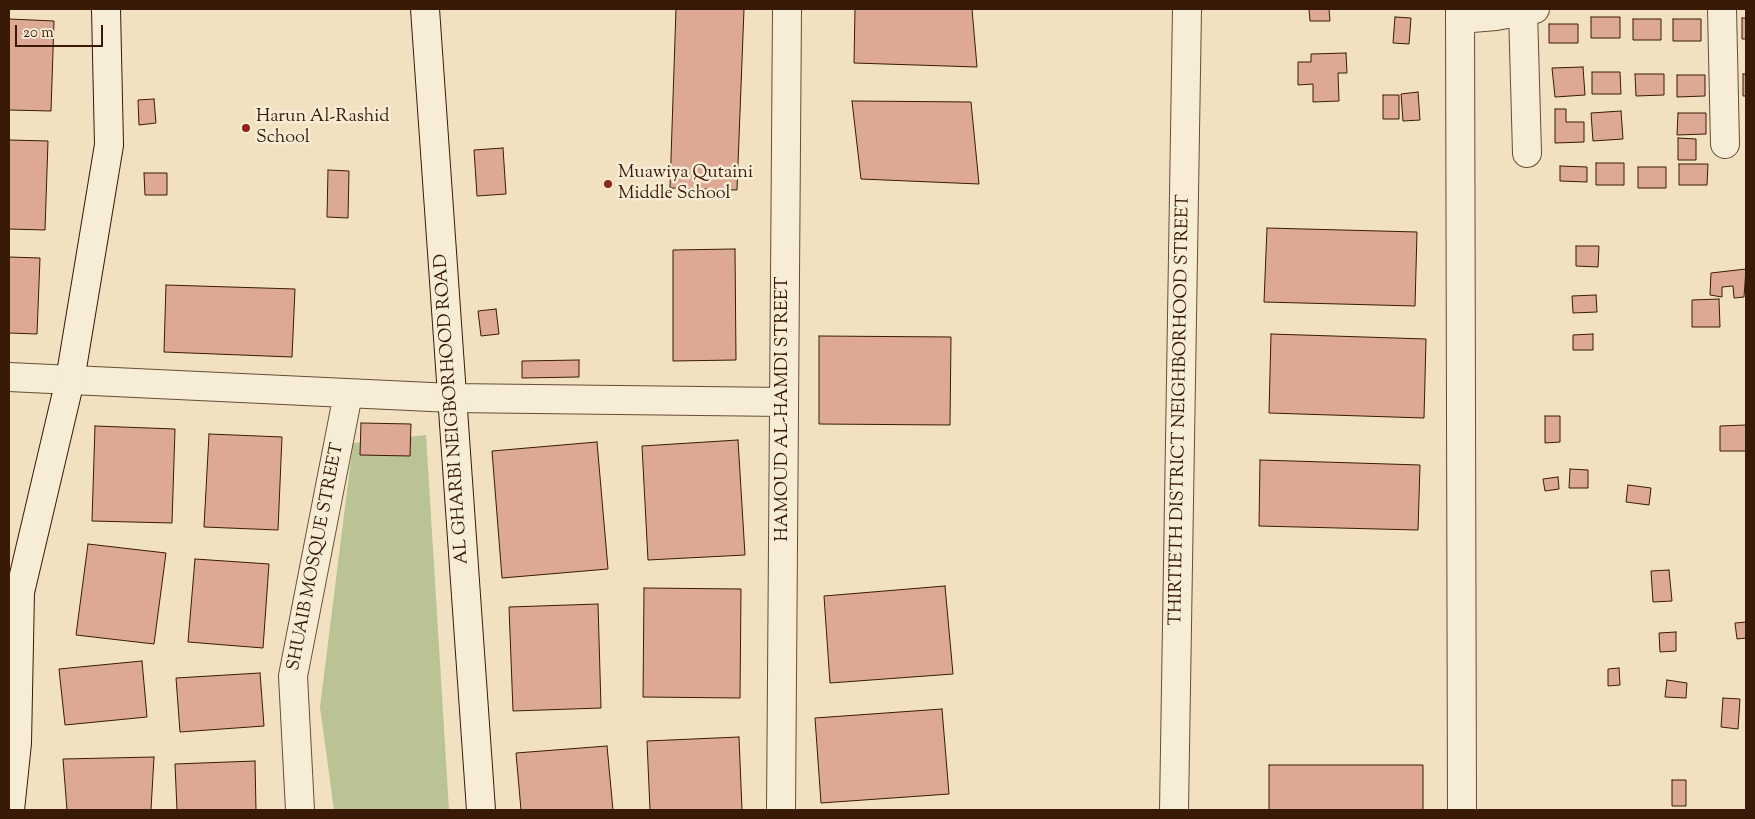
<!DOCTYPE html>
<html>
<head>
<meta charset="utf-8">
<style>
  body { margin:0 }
  #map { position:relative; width:1755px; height:819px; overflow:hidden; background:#f2e1c0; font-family:"Sorts Mill Goudy",serif }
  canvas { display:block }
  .frame { position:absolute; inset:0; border:10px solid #381a07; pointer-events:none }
  .scale { position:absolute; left:15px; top:25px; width:88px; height:22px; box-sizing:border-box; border:2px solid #381a07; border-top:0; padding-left:6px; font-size:15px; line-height:18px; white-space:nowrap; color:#381a07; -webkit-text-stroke:4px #f7ecd6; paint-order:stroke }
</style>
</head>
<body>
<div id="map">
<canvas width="1755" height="819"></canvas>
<div class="frame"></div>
<div class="scale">20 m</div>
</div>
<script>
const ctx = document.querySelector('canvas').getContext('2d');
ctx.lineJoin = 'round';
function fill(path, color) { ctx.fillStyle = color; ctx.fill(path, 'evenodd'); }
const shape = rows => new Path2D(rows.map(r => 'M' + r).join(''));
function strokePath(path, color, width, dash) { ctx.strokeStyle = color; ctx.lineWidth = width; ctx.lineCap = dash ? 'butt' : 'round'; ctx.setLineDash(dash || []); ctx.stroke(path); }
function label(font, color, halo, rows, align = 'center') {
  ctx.font = font + ' "Sorts Mill Goudy",serif'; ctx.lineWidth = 5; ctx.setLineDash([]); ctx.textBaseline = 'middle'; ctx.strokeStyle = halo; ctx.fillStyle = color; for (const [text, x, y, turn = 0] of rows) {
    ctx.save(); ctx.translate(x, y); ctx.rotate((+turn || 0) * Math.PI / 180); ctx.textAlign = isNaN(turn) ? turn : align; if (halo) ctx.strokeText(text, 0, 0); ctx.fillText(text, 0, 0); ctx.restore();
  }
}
fill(shape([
  [426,435,449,810,334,810,320,707,353,443]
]), '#b9c393');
const building = shape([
  [676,9,744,9,737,190,670,188,676,9],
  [855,9,972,9,977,67,854,63,855,9],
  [1309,9,1329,9,1330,21,1310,21,1309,9],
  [1395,17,1411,18,1409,44,1393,43,1395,17],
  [1591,17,1620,17,1620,38,1591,38,1591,17],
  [1742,18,1746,18,1746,39,1742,39,1742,18],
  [9,19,54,21,51,111,9,110,9,19],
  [1633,19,1661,19,1661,40,1633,40,1633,19],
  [1673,19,1701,19,1701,41,1673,41,1673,19],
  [1549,24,1578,24,1578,43,1549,43,1549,24],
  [1346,53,1347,73,1338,73,1339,101,1313,102,1313,84,1298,85,1298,62,1311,62,1311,54,1346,53],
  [1583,67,1585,95,1555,97,1552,68,1583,67],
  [1592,72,1620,72,1621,94,1592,94,1592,72],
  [1635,74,1664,74,1664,95,1636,96,1635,74],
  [1743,74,1746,74,1746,96,1743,96,1743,74],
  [1677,75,1705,75,1705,96,1677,97,1677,75],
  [1418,92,1420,120,1403,121,1401,94,1418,92],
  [1383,95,1399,95,1399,119,1383,119,1383,95],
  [154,99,156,123,139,125,138,100,154,99],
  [852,101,971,102,979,184,861,179,852,101],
  [1555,109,1566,109,1566,122,1584,122,1584,142,1555,143,1555,109],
  [1621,111,1623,139,1593,141,1591,113,1621,111],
  [1678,113,1706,113,1706,134,1677,135,1678,113],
  [1678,138,1696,139,1696,160,1678,160,1678,138],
  [9,140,48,141,45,230,9,229,9,140],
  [503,148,506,194,477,196,474,150,503,148],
  [1596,163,1624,163,1624,185,1596,185,1596,163],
  [1679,164,1708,164,1707,185,1679,185,1679,164],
  [1560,166,1587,167,1587,182,1560,181,1560,166],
  [1638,167,1666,167,1666,188,1638,188,1638,167],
  [328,170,349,171,348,218,327,217,328,170],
  [144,173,167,173,167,195,145,195,144,173],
  [1267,228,1417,232,1415,306,1264,302,1267,228],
  [1576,246,1599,246,1598,267,1576,266,1576,246],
  [735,249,736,360,673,361,673,250,735,249],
  [9,257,40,258,37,334,9,333,9,257],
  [1746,269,1744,297,1734,298,1733,286,1722,287,1722,297,1710,295,1711,273,1746,269],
  [166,285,295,289,292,357,164,352,166,285],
  [1596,295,1597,312,1573,313,1572,296,1596,295],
  [1719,299,1720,327,1692,327,1692,300,1719,299],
  [496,309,499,334,481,336,478,311,496,309],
  [1271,334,1426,339,1424,418,1269,413,1271,334],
  [1593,334,1593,350,1573,350,1573,335,1593,334],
  [819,336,951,337,950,425,819,424,819,336],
  [579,360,579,377,522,378,522,361,579,360],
  [1545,416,1560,416,1560,442,1545,443,1545,416],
  [361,423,411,424,410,456,360,455,361,423],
  [1746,425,1746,451,1720,451,1720,426,1746,425],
  [95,426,175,429,172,523,92,521,95,426],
  [209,434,282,437,278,530,204,527,209,434],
  [738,440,745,555,648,560,642,446,738,440],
  [597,442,608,569,502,578,492,451,597,442],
  [1260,460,1420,465,1418,530,1259,526,1260,460],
  [1570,469,1588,470,1588,488,1569,488,1570,469],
  [1558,477,1559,489,1545,491,1543,479,1558,477],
  [1628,485,1651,488,1649,505,1626,502,1628,485],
  [88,544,166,553,154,644,76,635,88,544],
  [195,559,269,564,263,648,188,642,195,559],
  [1669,570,1672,601,1653,602,1651,571,1669,570],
  [945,586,953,674,830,683,824,596,945,586],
  [644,588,741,589,740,698,643,697,644,588],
  [598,604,601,708,513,711,509,607,598,604],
  [1746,622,1746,638,1737,639,1735,623,1746,622],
  [1676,632,1676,651,1660,652,1659,633,1676,632],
  [142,661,147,717,65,725,59,669,142,661],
  [1619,668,1620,685,1608,686,1608,669,1619,668],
  [260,673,264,726,180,732,176,678,260,673],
  [1667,680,1687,683,1686,698,1665,697,1667,680],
  [1723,698,1740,699,1738,729,1721,727,1723,698],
  [942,709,949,794,821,803,815,718,942,709],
  [739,737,742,810,650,810,647,741,739,737],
  [607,746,613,810,521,810,516,753,607,746],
  [154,757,151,810,67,810,63,759,154,757],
  [255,761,256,810,177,810,175,764,255,761],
  [1269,765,1423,765,1423,810,1269,810,1269,765],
  [1672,780,1686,780,1686,806,1672,806,1672,780]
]);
fill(building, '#dea994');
strokePath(building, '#381a07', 1);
const street = shape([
  [1460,9,1462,810],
  [1722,9,1725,144],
  [1523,11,1527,153],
  [1460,19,1496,16,1535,9],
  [9,377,452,398,784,402],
  [300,810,293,676,348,394],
  [781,810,787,9],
  [1174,810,1187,9]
]);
const secondary = shape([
  [425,9,481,810],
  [10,810,17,743,20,592,70,380,109,145,106,9]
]);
strokePath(street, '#664c35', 30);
strokePath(secondary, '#381a07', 30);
strokePath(street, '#f7ecd6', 28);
strokePath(secondary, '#f7ecd6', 28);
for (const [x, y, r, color] of [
  [246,128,5,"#8f2418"],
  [608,184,5,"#8f2418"]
]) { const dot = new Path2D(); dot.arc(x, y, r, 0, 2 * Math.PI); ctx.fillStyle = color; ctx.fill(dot); strokePath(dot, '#f7ecd6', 2); }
label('18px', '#381a07', '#f7ecd6', [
  ["Harun Al-Rashid",256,118],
  ["School",256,139],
  ["Muawiya Qutaini",618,174],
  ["Middle School",618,195]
], 'left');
label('18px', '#381a07', '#f7ecd6', [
  ["AL GHARBI NEIGBORHOOD ROAD",453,409,-94],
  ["HAMOUD AL-HAMDI STREET",784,409,-90],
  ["THIRTIETH DISTRICT NEIGHBORHOOD STREET",1181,410,-89],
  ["SHUAIB MOSQUE STREET",317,557,-79]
]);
</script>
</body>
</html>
